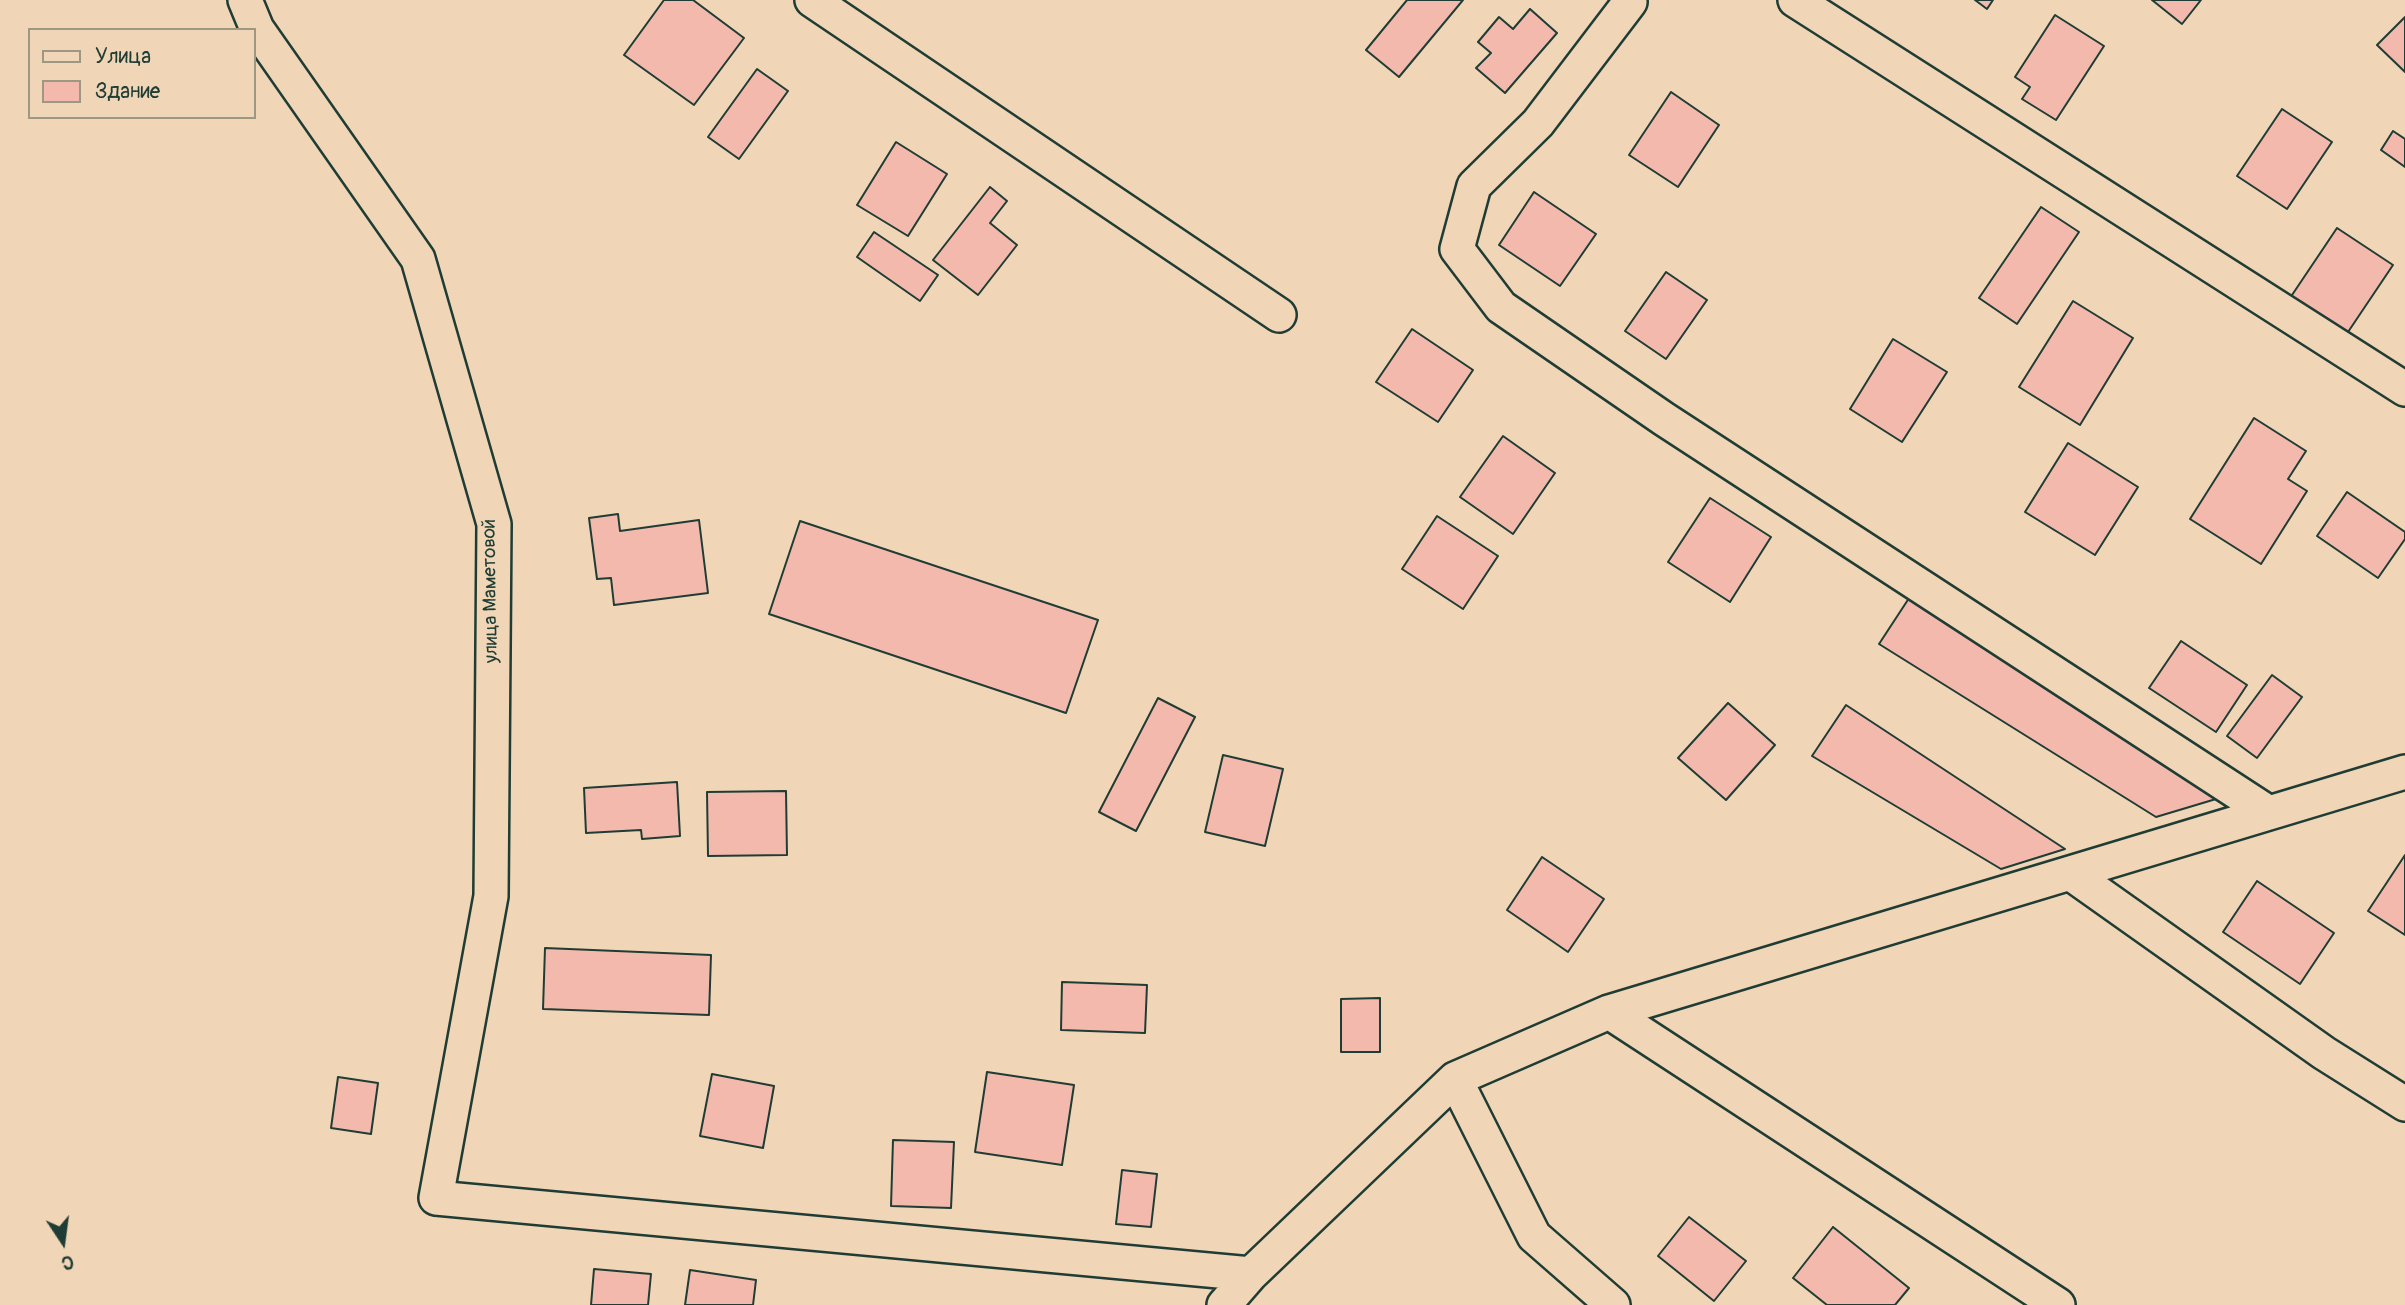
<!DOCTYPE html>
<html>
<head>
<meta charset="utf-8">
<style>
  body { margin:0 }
  #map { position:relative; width:2405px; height:1305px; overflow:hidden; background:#f0d5b7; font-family:Pangolin,sans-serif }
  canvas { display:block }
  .legend { position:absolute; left:28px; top:28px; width:228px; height:91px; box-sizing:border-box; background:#f0d5b7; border:2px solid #9c9883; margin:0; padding:9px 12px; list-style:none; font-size:21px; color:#1f3d34 }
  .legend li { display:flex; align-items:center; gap:14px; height:35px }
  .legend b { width:35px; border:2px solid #9c9883 }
  .north { position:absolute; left:28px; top:1207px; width:70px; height:70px; -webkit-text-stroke:5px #f0d5b7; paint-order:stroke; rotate:167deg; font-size:19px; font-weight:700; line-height:28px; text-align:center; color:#1f3d34 }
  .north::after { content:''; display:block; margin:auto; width:24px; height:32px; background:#1f3d34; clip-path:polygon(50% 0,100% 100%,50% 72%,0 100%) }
</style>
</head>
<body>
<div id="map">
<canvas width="2405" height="1305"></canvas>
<ul class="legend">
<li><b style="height:9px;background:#f0d5b7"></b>Улица</li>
<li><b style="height:19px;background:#f3b9ac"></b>Здание</li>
</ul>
<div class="north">С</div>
</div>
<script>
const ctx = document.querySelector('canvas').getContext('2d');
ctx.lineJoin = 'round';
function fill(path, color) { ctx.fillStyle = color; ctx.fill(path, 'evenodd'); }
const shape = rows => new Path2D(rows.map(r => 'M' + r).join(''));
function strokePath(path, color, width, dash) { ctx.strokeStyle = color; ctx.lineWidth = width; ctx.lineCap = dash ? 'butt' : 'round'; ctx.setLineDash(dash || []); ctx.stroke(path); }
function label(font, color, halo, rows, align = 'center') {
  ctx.font = font + ' Pangolin,sans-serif'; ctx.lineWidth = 5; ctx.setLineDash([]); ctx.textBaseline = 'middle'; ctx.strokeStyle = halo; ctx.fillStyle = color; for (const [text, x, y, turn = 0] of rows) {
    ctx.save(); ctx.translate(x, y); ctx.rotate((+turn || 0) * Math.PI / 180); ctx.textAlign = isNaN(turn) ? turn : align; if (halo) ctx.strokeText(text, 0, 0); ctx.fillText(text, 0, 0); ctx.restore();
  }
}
const building = shape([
  [664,0,693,0,744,38,694,105,624,55,664,0],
  [1407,0,1463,0,1399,77,1366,50,1407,0],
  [1975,0,1993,0,1987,9,1975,0],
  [2152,0,2201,0,2182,24,2152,0],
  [1530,9,1557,33,1505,93,1476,68,1491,53,1478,42,1499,17,1513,29,1530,9],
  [2055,15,2104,46,2056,120,2022,99,2030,87,2015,77,2055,15],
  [2405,17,2405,72,2377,45,2405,17],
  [757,69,788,91,739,159,708,137,757,69],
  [1671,92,1719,125,1678,187,1629,155,1671,92],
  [2282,109,2332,142,2287,209,2237,176,2282,109],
  [2393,131,2405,139,2405,167,2381,150,2393,131],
  [896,142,947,174,908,236,857,205,896,142],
  [990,187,1007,201,990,223,1017,245,978,295,933,260,990,187],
  [1534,192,1596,234,1560,286,1499,245,1534,192],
  [2041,207,2079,232,2017,324,1979,298,2041,207],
  [2337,228,2393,265,2344,338,2288,301,2337,228],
  [874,232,938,275,920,301,857,257,874,232],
  [1666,272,1707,300,1666,359,1625,331,1666,272],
  [2073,301,2133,338,2080,425,2019,387,2073,301],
  [1412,329,1473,370,1438,422,1376,382,1412,329],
  [1893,339,1947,372,1902,442,1850,409,1893,339],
  [2254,418,2306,451,2288,479,2307,491,2261,564,2190,519,2254,418],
  [1503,436,1555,473,1513,534,1460,497,1503,436],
  [2068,443,2138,487,2095,555,2025,512,2068,443],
  [2347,492,2405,532,2405,539,2378,578,2317,536,2347,492],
  [1710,498,1771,537,1730,602,1668,562,1710,498],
  [618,514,620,531,699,520,708,593,614,605,611,578,597,579,589,518,618,514],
  [1437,516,1498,556,1463,609,1402,569,1437,516],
  [800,521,1098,620,1066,713,769,614,800,521],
  [1915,589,2226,796,2156,817,1879,644,1915,589],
  [2181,641,2247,685,2216,732,2149,688,2181,641],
  [2272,675,2302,697,2257,758,2227,736,2272,675],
  [1158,698,1195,717,1136,831,1099,812,1158,698],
  [1728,703,1775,745,1726,800,1678,758,1728,703],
  [1846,705,2065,849,2001,869,1812,756,1846,705],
  [1223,755,1283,769,1265,846,1205,832,1223,755],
  [677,782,680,836,642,839,641,830,586,833,584,788,677,782],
  [786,791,787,855,708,856,707,792,786,791],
  [2405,855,2405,935,2368,911,2405,855],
  [1542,857,1604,899,1568,952,1507,910,1542,857],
  [2257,881,2334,933,2300,984,2223,932,2257,881],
  [545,948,711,955,709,1015,543,1009,545,948],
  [1062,982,1147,985,1145,1033,1061,1030,1062,982],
  [1380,998,1380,1052,1341,1052,1341,999,1380,998],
  [987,1072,1074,1085,1062,1165,975,1152,987,1072],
  [712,1074,774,1086,763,1148,700,1136,712,1074],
  [338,1077,378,1083,371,1134,331,1128,338,1077],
  [893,1140,954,1142,951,1208,891,1206,893,1140],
  [1122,1170,1157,1174,1151,1227,1116,1224,1122,1170],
  [1689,1217,1746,1261,1714,1301,1658,1256,1689,1217],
  [1833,1227,1909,1288,1895,1305,1827,1305,1793,1278,1833,1227],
  [594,1269,651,1274,648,1305,591,1305,594,1269],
  [690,1270,756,1280,753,1305,685,1305,690,1270]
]);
fill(building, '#f3b9ac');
strokePath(building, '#1f3d34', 2);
const street = shape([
  [245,0,257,29,418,259,494,524,491,896,436,1198,1251,1274,1455,1079,1609,1012,2405,772],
  [812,0,1279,315],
  [1795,0,2405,389],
  [1630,2,1538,123,1474,186,1457,249,1501,307,1664,419,2269,813],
  [2070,873,2324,1053,2405,1104],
  [1609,1012,2058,1305],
  [1455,1079,1534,1236,1613,1305],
  [1224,1305,1251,1274]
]);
strokePath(street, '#1f3d34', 38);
strokePath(street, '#f0d5b7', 33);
label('19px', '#1f3d34', '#f0d5b7', [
  ["улица Маметовой",491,591,-91]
]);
</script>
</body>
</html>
